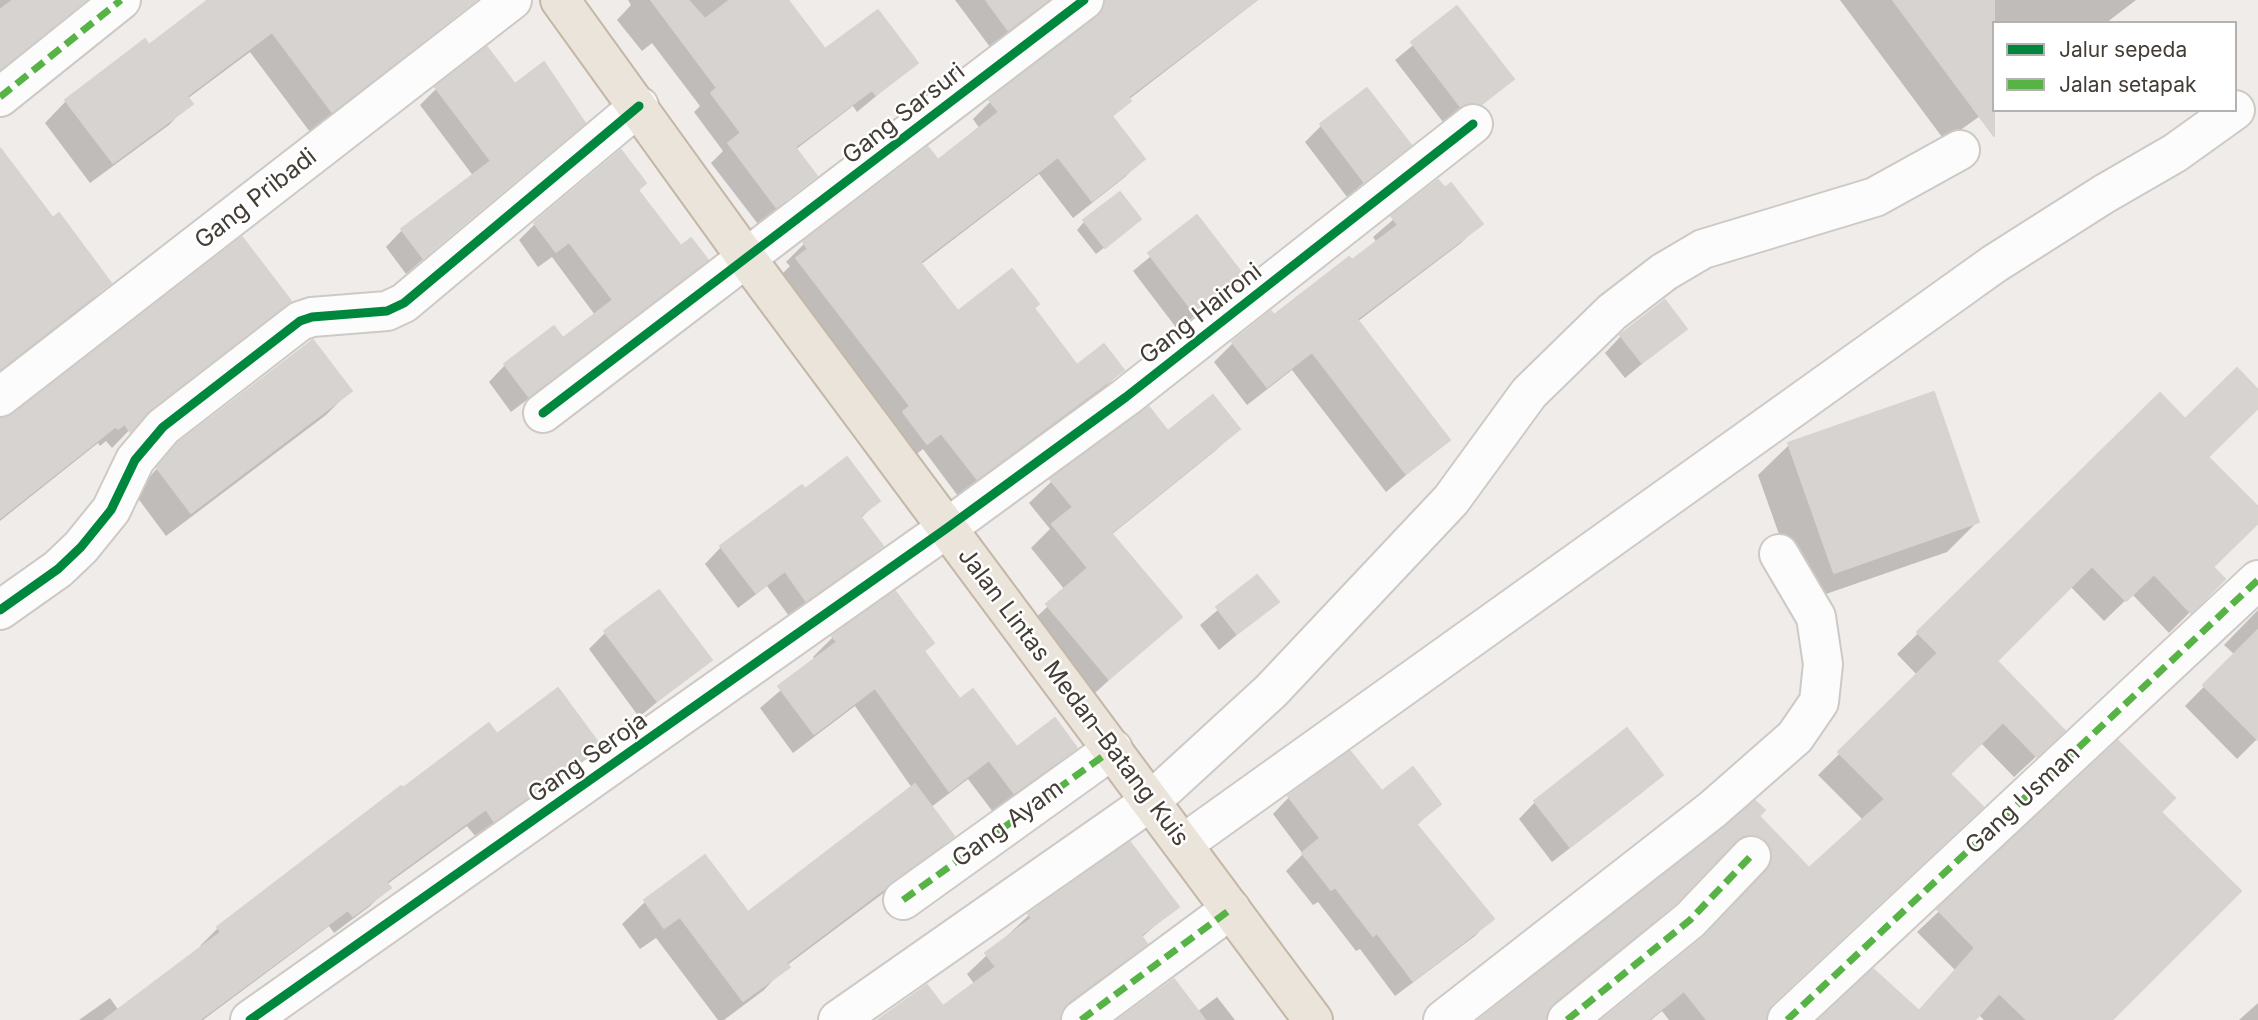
<!DOCTYPE html>
<html>
<head>
<meta charset="utf-8">
<style>
  body { margin:0 }
  #map { position:relative; width:2258px; height:1020px; overflow:hidden; background:#efece9; font-family:Inter,sans-serif }
  canvas { display:block }
  .legend { position:absolute; left:1992px; top:21px; width:245px; height:91px; box-sizing:border-box; background:#fff; border:2px solid #b4b1af; margin:0; padding:9px 12px; list-style:none; font-size:21px; color:#443d36 }
  .legend li { display:flex; align-items:center; gap:14px; height:35px }
  .legend b { width:35px; border:2px solid #b4b1af }
</style>
</head>
<body>
<div id="map">
<canvas width="2258" height="1020"></canvas>
<ul class="legend">
<li><b style="height:9px;background:#00873e"></b>Jalur sepeda</li>
<li><b style="height:9px;background:#57b346"></b>Jalan setapak</li>
</ul>
</div>
<script>
const ctx = document.querySelector('canvas').getContext('2d');
ctx.lineJoin = 'round';
function fill(path, color) { ctx.fillStyle = color; ctx.fill(path, 'evenodd'); }
const shape = rows => new Path2D(rows.map(r => 'M' + r).join(''));
function strokePath(path, color, width, dash) { ctx.strokeStyle = color; ctx.lineWidth = width; ctx.lineCap = dash ? 'butt' : 'round'; ctx.setLineDash(dash || []); ctx.stroke(path); }
function label(font, color, halo, rows, align = 'center') {
  ctx.font = font + ' Inter,sans-serif'; ctx.lineWidth = 5; ctx.setLineDash([]); ctx.textBaseline = 'middle'; ctx.strokeStyle = halo; ctx.fillStyle = color; for (const [text, x, y, turn = 0] of rows) {
    ctx.save(); ctx.translate(x, y); ctx.rotate((+turn || 0) * Math.PI / 180); ctx.textAlign = isNaN(turn) ? turn : align; if (halo) ctx.strokeText(text, 0, 0); ctx.fillText(text, 0, 0); ctx.restore();
  }
}
fill(shape([
  [0,0,85,0,0,70],
  [211,0,476,0,310,132,250,52,187,99,190,103,169,125,90,183,45,123,66,101,149,47],
  [628,0,786,0,825,52,916,63,857,112,853,106,795,150,815,176,758,224,711,163,723,151,694,112,700,106,652,43,642,51,617,20,631,5],
  [955,0,1051,0,990,47],
  [1077,0,1258,0,1128,100,1111,118,1143,159,1125,177,1073,218,1039,174,920,265,958,313,1032,309,1077,367,1122,370,1104,388,958,496,923,449,909,460,779,277,790,266,786,262,804,244,927,149,937,162,980,129,973,119,991,101,1087,27,1088,15],
  [1840,0,2136,0,2106,23,1994,23,1994,106,1945,141],
  [1457,9,1511,79,1464,120,1453,118,1443,122,1395,60],
  [514,87,583,122,406,274,386,247,402,230,474,177,420,105,436,89],
  [1322,125,1409,145,1347,197,1305,142],
  [0,151,52,220,109,283,92,300,0,371],
  [1437,182,1480,224,1461,243,1357,322,1448,440,1386,492,1292,370,1247,405,1214,362,1233,343,1377,243,1373,237],
  [637,191,680,248,705,260,689,276,511,412,489,382,505,365,562,340,595,315,552,257,538,267,519,240,535,224],
  [1197,218,1242,276,1178,330,1133,271],
  [1084,222,1131,227,1096,254,1077,230],
  [288,301,271,318,137,422,112,448,106,441,100,446,98,443,0,521,0,420],
  [1685,328,1625,378,1605,353,1621,336],
  [350,391,326,415,166,536,134,493,171,454],
  [2258,392,2258,405,2206,457,2258,510,2258,520,2211,567,2223,579,2169,633,2132,594,2104,621,2070,586,1994,661,2041,752,2014,777,1980,742,1948,774,1769,1006,1764,1020,1669,1020,1662,1011,1651,1020,1604,1020,1699,943,1751,885,1751,871,1735,856,1723,856,1652,925,1545,1012,1544,1020,1481,1020,1757,816,1809,870,1864,821,1818,775,1918,676,1897,654,2160,396,2185,421],
  [1238,429,1215,451,1111,535,1179,617,1086,701,1025,628,1065,590,1031,548,1050,529,1029,503,1052,481,1168,434],
  [1789,445,1977,522,1947,552,1803,602,1758,475],
  [804,491,878,501,860,519,881,546,864,563,789,616,767,586,738,608,705,564,721,547],
  [1257,577,1276,602,1219,650,1200,625],
  [2258,610,2258,738,2237,759,2185,706,2235,655,2224,645],
  [606,632,710,659,639,717,589,649],
  [833,637,932,643,923,652,959,702,1016,749,1074,748,1054,768,993,812,968,779,930,808,952,836,929,859,786,966,764,990,724,1020,718,1020,656,938,640,949,622,924,645,902,748,915,912,788,855,706,793,753,760,708,816,660,813,657],
  [497,736,598,744,580,762,476,837,467,826,386,885,388,888,370,906,334,933,329,926,203,1020,79,1020,110,998,119,1011,202,948,200,946,218,928,401,788,403,791],
  [2118,743,2159,812,2110,1020,1984,1020,1977,1013,1970,1020,1819,1020,1873,972,1918,1012,1955,970,1917,932],
  [1661,774,1644,791,1552,862,1519,819,1535,802],
  [1289,797,1439,804,1416,826,1491,919,1475,936,1395,996,1360,949,1356,951,1318,902,1313,905,1286,871,1303,854,1273,814],
  [1176,907,1141,938,1145,943,1125,963,1059,1013,1058,1020,883,1020,943,1009,975,985,967,974,1029,915],
  [1217,997,1235,1020,1121,1020,1197,1012],
  [2258,1003,2258,1020,2239,1020]
]), '#0003');
const building = shape([
  [13,0,86,0,0,69,0,10,13,0],
  [208,0,476,0,332,112,272,32,187,96,193,104,113,163,65,100,145,39,149,45,208,0],
  [651,0,688,0,705,19,730,0,788,0,825,49,878,10,918,63,876,95,872,90,795,147,817,176,776,207,728,143,741,133,711,93,717,88,651,0],
  [986,0,1048,0,1008,30,986,0],
  [1105,0,1256,0,1128,97,1131,101,1112,116,1145,159,1092,201,1058,157,920,262,958,311,1012,269,1039,304,1034,308,1077,365,1104,344,1124,370,977,479,941,433,927,444,903,412,910,406,796,258,808,249,803,242,928,147,938,160,999,112,989,100,1097,17,1105,0],
  [1893,0,1994,0,1994,136,1893,0],
  [1457,6,1514,79,1482,104,1471,102,1460,106,1411,42,1457,6],
  [487,47,515,84,544,62,585,123,423,258,401,229,491,161,435,87,487,47],
  [1367,88,1411,145,1364,182,1320,124,1367,88],
  [0,148,53,218,59,213,111,283,0,369,0,148],
  [621,150,646,183,638,190,681,246,691,238,708,260,529,397,504,364,554,326,563,338,613,300,569,242,556,252,534,223,621,150],
  [1438,180,1445,188,1451,183,1483,224,1357,319,1450,440,1406,474,1312,352,1267,387,1232,342,1271,311,1274,315,1349,257,1352,260,1398,225,1391,216,1438,180],
  [1120,192,1141,219,1105,248,1083,220,1120,192],
  [1197,215,1244,276,1195,314,1148,253,1197,215],
  [242,237,291,301,150,410,130,432,125,424,118,429,116,426,0,518,0,418,13,414,242,237],
  [1665,300,1687,329,1642,363,1620,335,1665,300],
  [313,340,352,391,191,513,157,468,178,443,313,340],
  [2237,368,2258,390,2258,408,2208,457,2258,507,2258,523,2213,567,2225,579,2191,613,2154,574,2126,601,2092,566,1997,661,2065,731,2037,757,2003,722,1950,774,1983,807,1772,1004,1766,1020,1707,1020,1684,991,1648,1020,1602,1020,1704,937,1767,871,1772,860,1772,849,1766,840,1755,835,1744,835,1735,841,1675,904,1553,1003,1546,1020,1479,1020,1755,801,1765,810,1759,816,1809,868,1885,799,1838,752,1938,653,1917,632,2160,393,2185,419,2237,368],
  [1934,392,1979,522,1834,573,1788,443,1934,392],
  [1213,395,1240,429,1111,533,1182,617,1109,679,1046,604,1088,568,1052,524,1073,507,1050,479,1149,407,1168,431,1213,395],
  [847,457,880,501,860,516,883,546,806,601,785,571,756,593,720,546,802,485,805,489,847,457],
  [1257,575,1279,602,1237,634,1216,607,1257,575],
  [659,590,712,660,657,701,604,631,659,590],
  [895,591,934,643,924,651,960,699,973,689,1017,747,1055,718,1077,748,1014,793,989,760,949,791,875,688,814,734,778,686,837,642,832,636,895,591],
  [2258,630,2258,740,2203,685,2258,630],
  [558,688,600,745,569,768,494,821,486,809,386,882,391,888,353,916,348,910,199,1020,104,1020,221,932,217,927,401,786,403,788,489,723,497,734,558,688],
  [1627,728,1663,775,1570,847,1534,801,1627,728],
  [2118,741,2175,798,2161,812,2241,891,2112,1020,2027,1020,1999,993,1975,1020,1819,1020,1873,969,1919,1011,1975,948,1937,909,2118,741],
  [1350,751,1382,791,1413,767,1441,804,1416,824,1494,919,1413,981,1377,933,1373,936,1335,887,1331,890,1302,853,1320,838,1288,796,1350,751],
  [915,784,954,836,786,963,790,967,743,1001,680,917,664,928,644,900,705,855,748,912,915,784],
  [1130,842,1179,907,1141,935,1147,944,1068,1002,1061,1011,1060,1020,878,1020,927,985,943,1006,996,967,985,953,1032,918,1028,914,1130,842],
  [1174,979,1205,1020,1118,1020,1174,979]
]);
fill(building, '#d7d3d0');
strokePath(building, '#d7d3cf', 2);
const minor = shape([
  [0,97,121,0],
  [0,397,512,0],
  [543,413,1084,0],
  [0,610,58,569,81,547,111,510,135,460,163,427,300,321,312,317,387,311,404,303,639,106],
  [1183,844,1994,264,2104,194,2175,153,2235,110],
  [903,900,1113,749],
  [250,1020,947,528,1126,397,1473,124],
  [838,1020,1151,801,1271,691,1451,500,1529,393,1612,312,1664,272,1703,249,1875,197,1960,150],
  [1081,1020,1231,909],
  [1443,1020,1713,809,1795,737,1819,702,1823,664,1816,617,1779,554],
  [1567,1020,1690,920,1751,856],
  [1787,1020,2258,580]
]);
const highway = shape([
  [560,0,747,259,1313,1020]
]);
strokePath(minor, '#cdcac6', 42);
strokePath(highway, '#c5b7a6', 42);
strokePath(minor, '#fdfcfc', 38);
strokePath(highway, '#eae4da', 38);
strokePath(shape([
  [0,97,121,0],
  [903,900,1113,749],
  [1081,1020,1231,909],
  [1567,1020,1690,920,1751,856],
  [1787,1020,2258,580]
]), '#57b346', 7, [14, 7]);
strokePath(shape([
  [543,413,1084,0],
  [0,610,58,569,81,547,111,510,135,460,163,427,300,321,312,317,387,311,404,303,639,106],
  [250,1020,947,528,1126,397,1473,124]
]), '#00873e', 9);
label('24px', '#443d36', '#fff', [
  ["Gang Sarsuri",904,114,-38],
  ["Gang Pribadi",256,199,-38],
  ["Gang Haironi",1201,314,-38],
  ["Jalan Lintas Medan–Batang Kuis",1073,697,53],
  ["Gang Seroja",588,758,-35],
  ["Gang Usman",2023,800,-43],
  ["Gang Ayam",1008,824,-36]
]);
</script>
</body>
</html>
